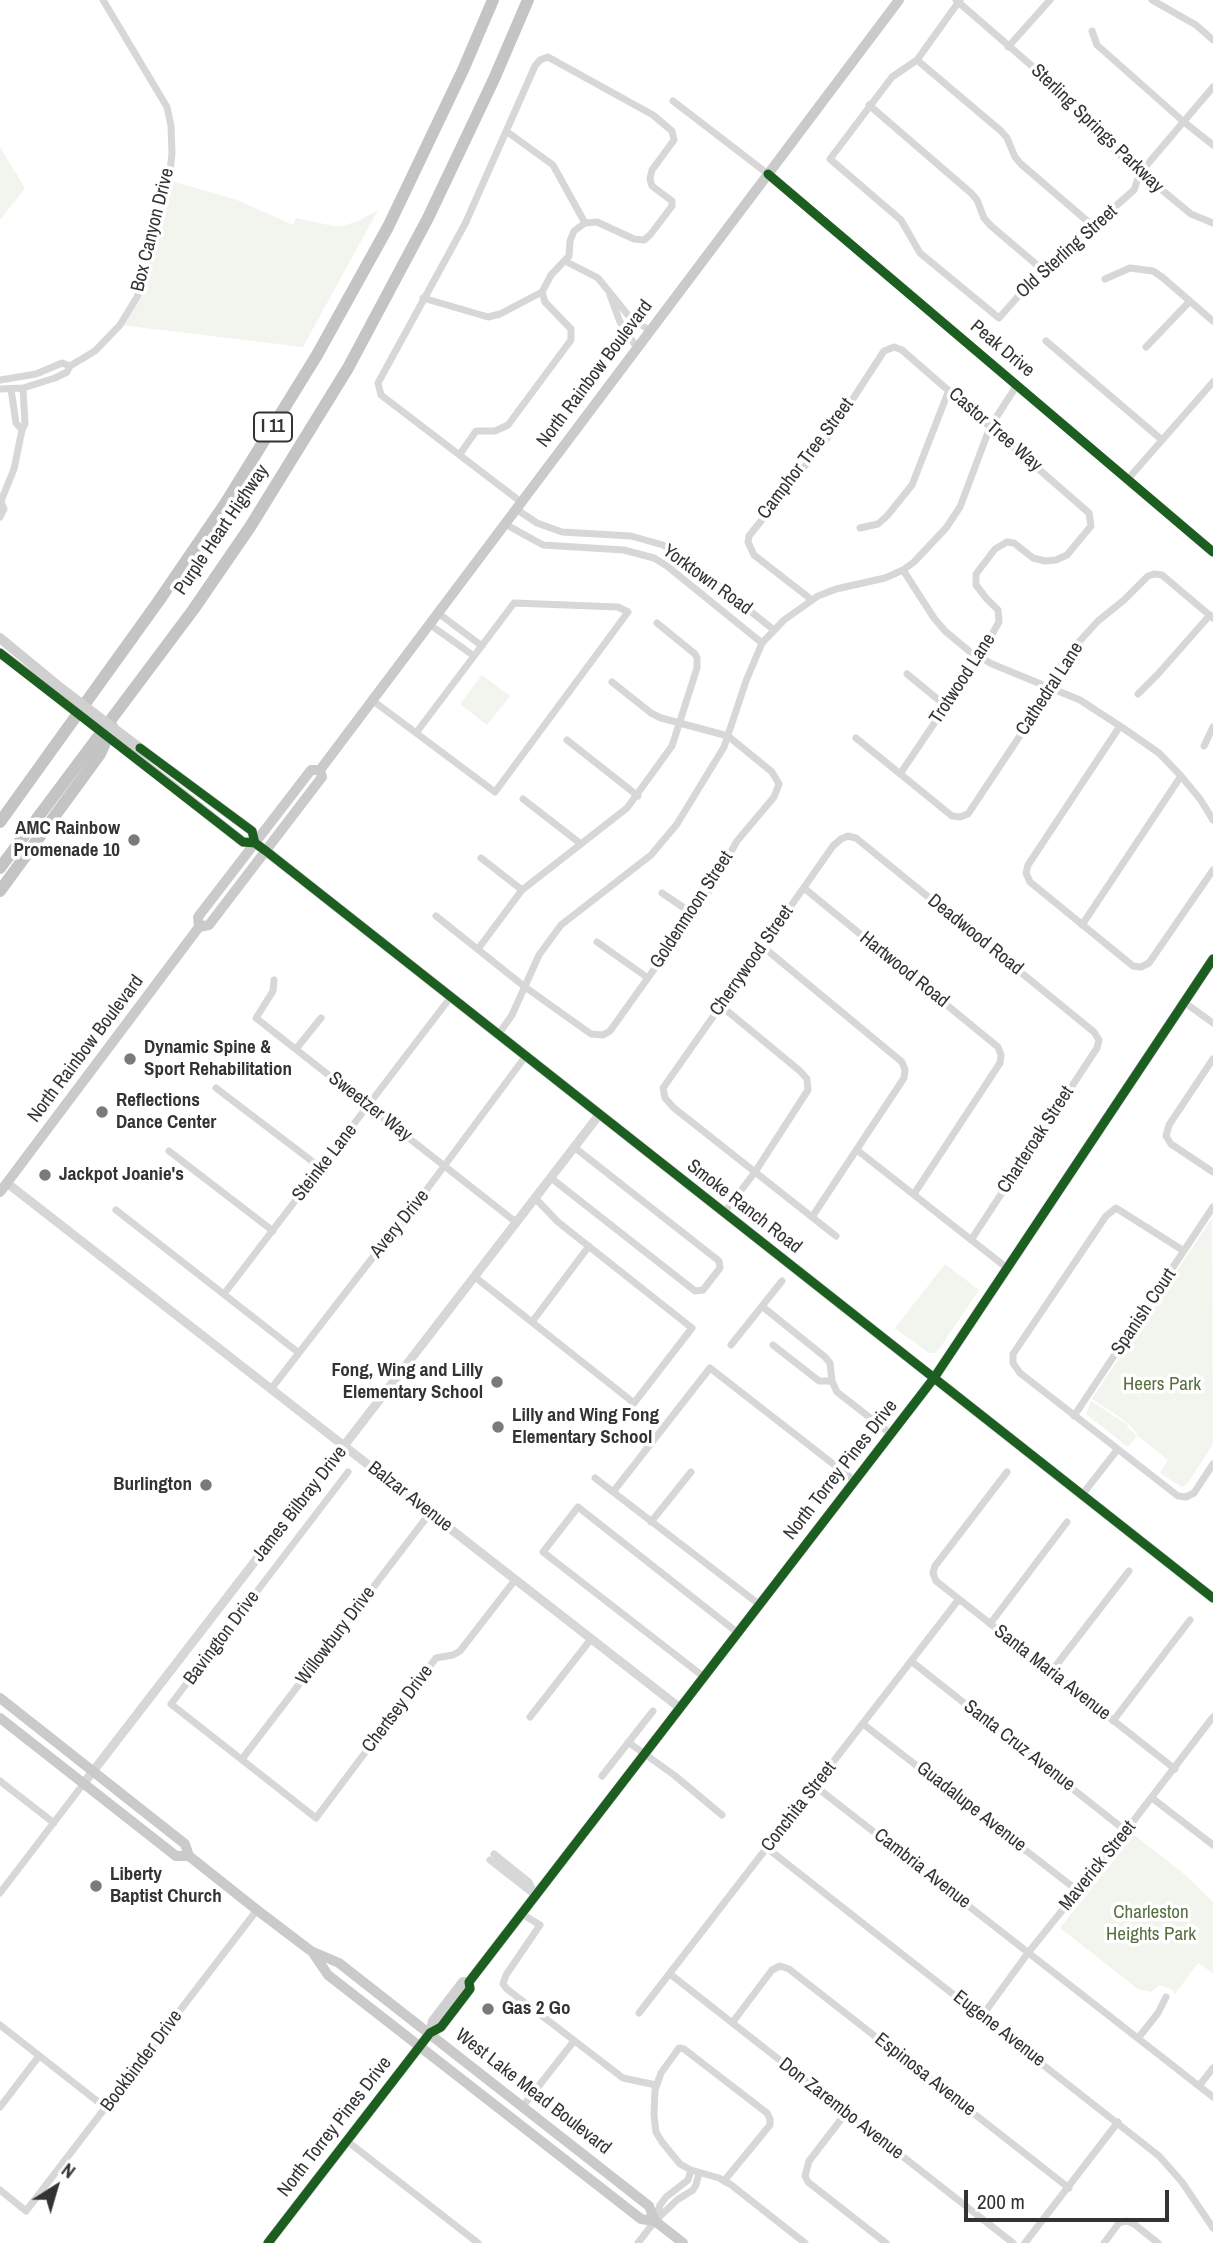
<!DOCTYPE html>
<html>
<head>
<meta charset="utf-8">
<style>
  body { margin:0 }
  #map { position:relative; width:1213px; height:2243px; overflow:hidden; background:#fff; font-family:"Archivo Narrow",sans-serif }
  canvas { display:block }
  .north { position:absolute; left:21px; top:2152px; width:70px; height:70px; -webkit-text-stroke:5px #fff; paint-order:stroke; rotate:37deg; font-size:19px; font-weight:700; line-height:28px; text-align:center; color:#333 }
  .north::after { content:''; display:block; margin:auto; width:24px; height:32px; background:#333; clip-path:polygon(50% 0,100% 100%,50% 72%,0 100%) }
  .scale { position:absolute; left:964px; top:2190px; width:205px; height:32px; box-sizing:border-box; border:4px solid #333; border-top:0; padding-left:9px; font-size:21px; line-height:24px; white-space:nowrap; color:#333; -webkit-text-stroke:5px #fff; paint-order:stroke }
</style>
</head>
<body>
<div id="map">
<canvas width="1213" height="2243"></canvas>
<div class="north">N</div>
<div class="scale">200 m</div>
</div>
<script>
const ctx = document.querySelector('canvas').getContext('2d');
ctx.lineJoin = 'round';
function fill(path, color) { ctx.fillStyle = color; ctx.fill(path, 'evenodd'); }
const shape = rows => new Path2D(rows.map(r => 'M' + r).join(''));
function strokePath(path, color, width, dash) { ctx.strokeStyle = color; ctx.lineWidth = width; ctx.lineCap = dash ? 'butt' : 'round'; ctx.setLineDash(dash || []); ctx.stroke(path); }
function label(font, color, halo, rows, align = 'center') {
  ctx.font = font + ' "Archivo Narrow",sans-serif'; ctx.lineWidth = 7; ctx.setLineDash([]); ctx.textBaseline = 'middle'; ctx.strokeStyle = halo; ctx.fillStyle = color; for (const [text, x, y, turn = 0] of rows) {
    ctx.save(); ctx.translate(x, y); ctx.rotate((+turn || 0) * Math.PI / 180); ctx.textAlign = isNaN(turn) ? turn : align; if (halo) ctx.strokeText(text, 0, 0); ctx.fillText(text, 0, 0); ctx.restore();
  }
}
fill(shape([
  [0,147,25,188,0,220],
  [168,180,237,200,293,225,296,218,333,226,343,226,358,221,378,210,303,347,120,325,137,297],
  [482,675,510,696,487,725,460,704],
  [1212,1218,1213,1444,1187,1484,1182,1487,1160,1473,1168,1460,1139,1437,1133,1428,1115,1414,1092,1399],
  [945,1264,979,1290,939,1349,935,1353,929,1353,895,1328],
  [1091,1401,1128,1425,1127,1427,1137,1436,1128,1447,1086,1414],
  [1134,1835,1183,1873,1213,1902,1213,1973,1198,1963,1175,1994,1171,1989,1163,1986,1158,1986,1151,1992,1138,1989,1060,1928]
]), '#f1f5ed');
strokePath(shape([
  [956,0,1078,106,1088,116,1097,133,1116,152,1191,214,1213,223],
  [960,0,917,60,892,77,830,159,901,220,920,253,999,318,1030,283,1069,253,1093,226,1134,190,1140,173,1213,87],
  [1152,0,1196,25,1213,40],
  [1092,31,1097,45,1184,122,1213,145],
  [1008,47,1050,0],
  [917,60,1001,131,1007,138,1015,157,1021,164,1093,226],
  [673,101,768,174],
  [869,105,971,193,977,200,984,218,990,225,1044,271],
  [506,131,553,165,585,223],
  [565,261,598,278,628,315,650,331],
  [1105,279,1130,268,1153,271,1162,277,1213,321],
  [610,295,620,322,637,348],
  [423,298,488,317,500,314,542,292],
  [1046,341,1162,440],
  [1146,347,1190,301],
  [0,380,36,374,62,363,70,366],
  [0,389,23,388,55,378,67,372,70,366,95,351,120,325,137,297,146,272,170,171,172,153,171,126,167,107,103,0],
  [11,389,16,423,22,430],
  [460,454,476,431,495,431,508,425,571,340,571,329,545,302,542,292,551,275,569,256,570,241,574,231,585,223,597,222,634,239,644,240,650,235,672,206,672,201,652,186,650,179,652,170,674,140,672,131,653,115,548,57,540,60,535,66,465,224,378,383,381,395,521,502],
  [1128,479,1213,382],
  [0,499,4,509,0,517],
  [1,501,14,469,22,430,25,424,23,388],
  [516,509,537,523,562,532,631,536,663,545,677,553,774,630],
  [505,524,543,545,624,550,654,558,667,566,762,643],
  [860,528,878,524,887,516,912,485,949,390],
  [903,570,934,618,945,631,969,651,992,664,1080,700,1120,726,1159,753,1181,776,1200,799,1213,820],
  [812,600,754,555,748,542,749,536,828,437,884,351,894,347,902,350,1089,513,1091,526,1067,555,1056,560,1045,561,1033,558,1014,543,1007,542,995,549,976,574,976,585,986,598,998,610,999,622,979,657,900,774],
  [438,613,482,646],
  [429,624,474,656],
  [907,674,946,706],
  [1138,694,1158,674,1210,615],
  [372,700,495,792,628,612,618,607,514,603,416,733],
  [1120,726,1028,865,1026,873,1030,882,1133,966,1141,967,1149,963,1213,870],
  [856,738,952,816,960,817,968,814,1043,701,1066,656,1098,621,1124,600,1148,576,1154,574,1162,575,1213,618],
  [567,740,638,796],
  [1204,746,1213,727],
  [523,799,581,844],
  [481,858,522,890],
  [804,888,998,1047,1001,1055,1000,1063,914,1194],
  [662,893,693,914],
  [436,916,525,987,591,1034,603,1035,610,1031,705,898,737,841,774,797,779,784,772,772,728,736,661,718,651,713,612,682],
  [1082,925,1181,776],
  [597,942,648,978],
  [762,946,902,1062,905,1070,904,1078,812,1217],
  [478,949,522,890,627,808,672,746,697,668,697,658,695,654,657,623],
  [274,980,273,991,256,1018,517,1223],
  [1184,1002,1213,1023],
  [720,1005,800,1071,807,1079,808,1090,755,1172,724,1213],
  [498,1035,512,1015,539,955,561,925,651,855,677,824,724,747,746,681,762,643,784,620,818,596,836,589,885,578,903,570,914,562,946,528,960,507,990,427,1017,385],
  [296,1049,321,1018],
  [1213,1059,1169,1125,1166,1136,1171,1144,1213,1172],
  [216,1088,321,1168],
  [857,1150,1007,1268],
  [169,1151,273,1231],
  [551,1178,695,1291,703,1290,720,1268,719,1261,574,1147],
  [116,1210,299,1353],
  [836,1236,674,1108,665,1098,663,1088,833,846,841,839,848,836,856,838,1094,1032,1099,1040,1097,1048,971,1240],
  [1184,1251,1116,1208,1106,1216,1013,1354,1013,1363,1020,1373,1178,1496,1186,1497,1194,1493,1213,1464],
  [475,1277,634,1403,692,1328,558,1222,535,1198],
  [224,1294,450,998],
  [763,1307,825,1357,830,1363,832,1381],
  [532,1322,589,1246],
  [731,1345,782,1281],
  [773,1345,819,1381,832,1381,837,1392,891,1434],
  [271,1389,387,1239,396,1231,525,1057],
  [1074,1416,1213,1207],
  [348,1472,171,1704,316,1818,436,1658,453,1655,460,1651,515,1580],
  [1007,1472,935,1566,933,1573,936,1581,1175,1769],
  [595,1478,760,1605],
  [613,1492,710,1368,855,1481],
  [1082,1495,1117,1450],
  [651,1522,691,1472],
  [990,1624,1067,1522],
  [911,1661,1126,1831],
  [1051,1672,1129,1571],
  [704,1677,543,1552,578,1507,738,1633],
  [530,1717,591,1639],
  [1113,1721,1190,1620],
  [863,1724,1078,1891],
  [628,1742,674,1775,722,1815],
  [242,1759,430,1513],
  [602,1776,653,1711],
  [0,1781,54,1823],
  [815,1786,1213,2097],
  [1152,1798,1213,1845],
  [767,1848,1159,2156,1182,2182,1213,2228],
  [490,1860,536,1896,529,1882,494,1854],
  [0,1893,84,1783],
  [522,1914,540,1925,506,1975,503,1984,507,1989,623,2078,656,2085],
  [670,1974,1013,2243],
  [639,2013,959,1599],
  [982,2016,1028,1953,1125,1832,1213,1717],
  [732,2023,772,1970,780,1966,789,1969,1069,2188],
  [0,2025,106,2108],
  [1139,2037,1158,2013,1166,1997],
  [1199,2086,1213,2068],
  [523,2106,574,2041],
  [0,2107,39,2056],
  [846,2113,809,2161,805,2176,808,2182,886,2243],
  [347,2141,478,2243],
  [724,2181,770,2125,770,2119,767,2113,684,2049,679,2048,661,2073,655,2090,654,2115,656,2132,662,2142,680,2164,691,2170,719,2178,724,2181,730,2184,805,2243],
  [0,2190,26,2211,257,1910],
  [655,2220,660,2205,666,2197,688,2180,691,2170],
  [638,2243,655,2221,677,2200,693,2190,696,2185,699,2173],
  [1025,2243,1118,2122],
  [1104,2243,1119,2223,1126,2221,1134,2224,1158,2243]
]), '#d7d7d7', 7);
strokePath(shape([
  [768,174,1213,552],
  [7,1183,680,1708],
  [84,1783,599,1115]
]), '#d7d7d7', 9);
strokePath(shape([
  [0,638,62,689],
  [0,653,57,696],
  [129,740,252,831,255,843],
  [124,748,243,842,255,843,266,851,1213,1598],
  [469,1982,934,1378,1213,959],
  [430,2033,433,2021,463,1982,469,1982],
  [268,2243,430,2033,441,2027,470,1989,469,1982]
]), '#d0d0d0', 10);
strokePath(shape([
  [199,927,198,917,311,770,320,770],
  [0,1192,199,927,209,925,322,777,320,770,899,0],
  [0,1698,185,1844,189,1856,257,1910,311,1951,339,1963,649,2206,655,2221],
  [0,1718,176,1856,189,1856],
  [313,1953,328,1975,641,2219,655,2221,683,2243]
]), '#cacaca', 10);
strokePath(shape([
  [0,822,158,602,225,504,317,355,388,227,463,70,493,0],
  [0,868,193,610,250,527,348,368,428,218,494,79,528,0],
  [0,891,100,754,112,727]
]), '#c4c4c4', 12);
strokePath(shape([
  [62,689,129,740],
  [57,696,124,748]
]), '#d0d0d0', 10);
strokePath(shape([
  [768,174,1213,552],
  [0,653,243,842,255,843,266,851,1213,1598],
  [140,748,252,831,255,843],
  [469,1982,934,1378,1213,959],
  [268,2243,430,2033,441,2027,470,1989,469,1982]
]), '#1b5e20', 9);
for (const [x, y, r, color] of [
  [134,840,7,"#7a7a7a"],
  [130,1059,7,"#7a7a7a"],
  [102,1112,7,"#7a7a7a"],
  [45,1175,7,"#7a7a7a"],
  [497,1382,7,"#7a7a7a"],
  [498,1427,7,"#7a7a7a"],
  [206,1485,7,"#7a7a7a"],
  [96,1886,7,"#7a7a7a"],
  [488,2009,7,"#7a7a7a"]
]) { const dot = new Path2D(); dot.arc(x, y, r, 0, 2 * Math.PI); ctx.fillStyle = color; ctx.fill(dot); strokePath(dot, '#fff', 2.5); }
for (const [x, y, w] of [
  [273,427,38]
]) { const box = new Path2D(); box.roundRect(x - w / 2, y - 14.5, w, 29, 5); ctx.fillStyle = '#fff'; ctx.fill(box); strokePath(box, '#333', 2); }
label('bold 18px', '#333', null, [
  ["I 11",273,427]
]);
label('19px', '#333', '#fff', [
  ["Sterling Springs Parkway",1097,129,44],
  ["Box Canyon Drive",153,230,-76],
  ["Old Sterling Street",1067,252,-42],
  ["Peak Drive",1002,349,40],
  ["North Rainbow Boulevard",595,374,-53],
  ["Castor Tree Way",995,430,41],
  ["Camphor Tree Street",806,459,-53],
  ["Purple Heart Highway",222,530,-56],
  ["Yorktown Road",707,580,36],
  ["Trotwood Lane",963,679,-57],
  ["Cathedral Lane",1050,689,-57],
  ["Goldenmoon Street",692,910,-57],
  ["Deadwood Road",975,935,39],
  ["Cherrywood Street",752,961,-55],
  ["Hartwood Road",904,970,39],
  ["North Rainbow Boulevard",86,1049,-53],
  ["Sweetzer Way",370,1107,38],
  ["Charteroak Street",1036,1140,-57],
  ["Steinke Lane",325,1163,-52],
  ["Smoke Ranch Road",744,1207,38],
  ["Avery Drive",400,1224,-51],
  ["Spanish Court",1144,1312,-56],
  ["North Torrey Pines Drive",841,1470,-52],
  ["Balzar Avenue",410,1497,38],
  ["James Bilbray Drive",300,1504,-52],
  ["Willowbury Drive",336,1636,-53],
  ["Bavington Drive",222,1638,-53],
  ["Santa Maria Avenue",1052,1673,38],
  ["Chertsey Drive",398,1709,-53],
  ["Santa Cruz Avenue",1019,1746,38],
  ["Conchita Street",799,1807,-52],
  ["Guadalupe Avenue",971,1807,38],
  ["Maverick Street",1098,1866,-51],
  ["Cambria Avenue",922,1869,38],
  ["Eugene Avenue",999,2029,38],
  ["Bookbinder Drive",142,2061,-53],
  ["Espinosa Avenue",925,2075,38],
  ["West Lake Mead Boulevard",533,2092,38],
  ["Don Zarembo Avenue",841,2109,38],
  ["North Torrey Pines Drive",335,2127,-52]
]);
label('bold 19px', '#333', '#fff', [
  ["AMC Rainbow",120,829,"right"],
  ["Promenade 10",120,851,"right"],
  ["Dynamic Spine &",144,1048],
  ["Sport Rehabilitation",144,1070],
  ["Reflections",116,1101],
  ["Dance Center",116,1123],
  ["Jackpot Joanie's",59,1175],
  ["Fong, Wing and Lilly",483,1371,"right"],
  ["Elementary School",483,1393,"right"],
  ["Lilly and Wing Fong",512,1416],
  ["Elementary School",512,1438],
  ["Burlington",192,1485,"right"],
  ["Liberty",110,1875],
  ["Baptist Church",110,1897],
  ["Gas 2 Go",502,2009]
], 'left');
label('19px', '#56703f', '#fff', [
  ["Heers Park",1162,1385],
  ["Charleston",1151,1913],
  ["Heights Park",1151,1935]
]);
</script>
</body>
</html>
